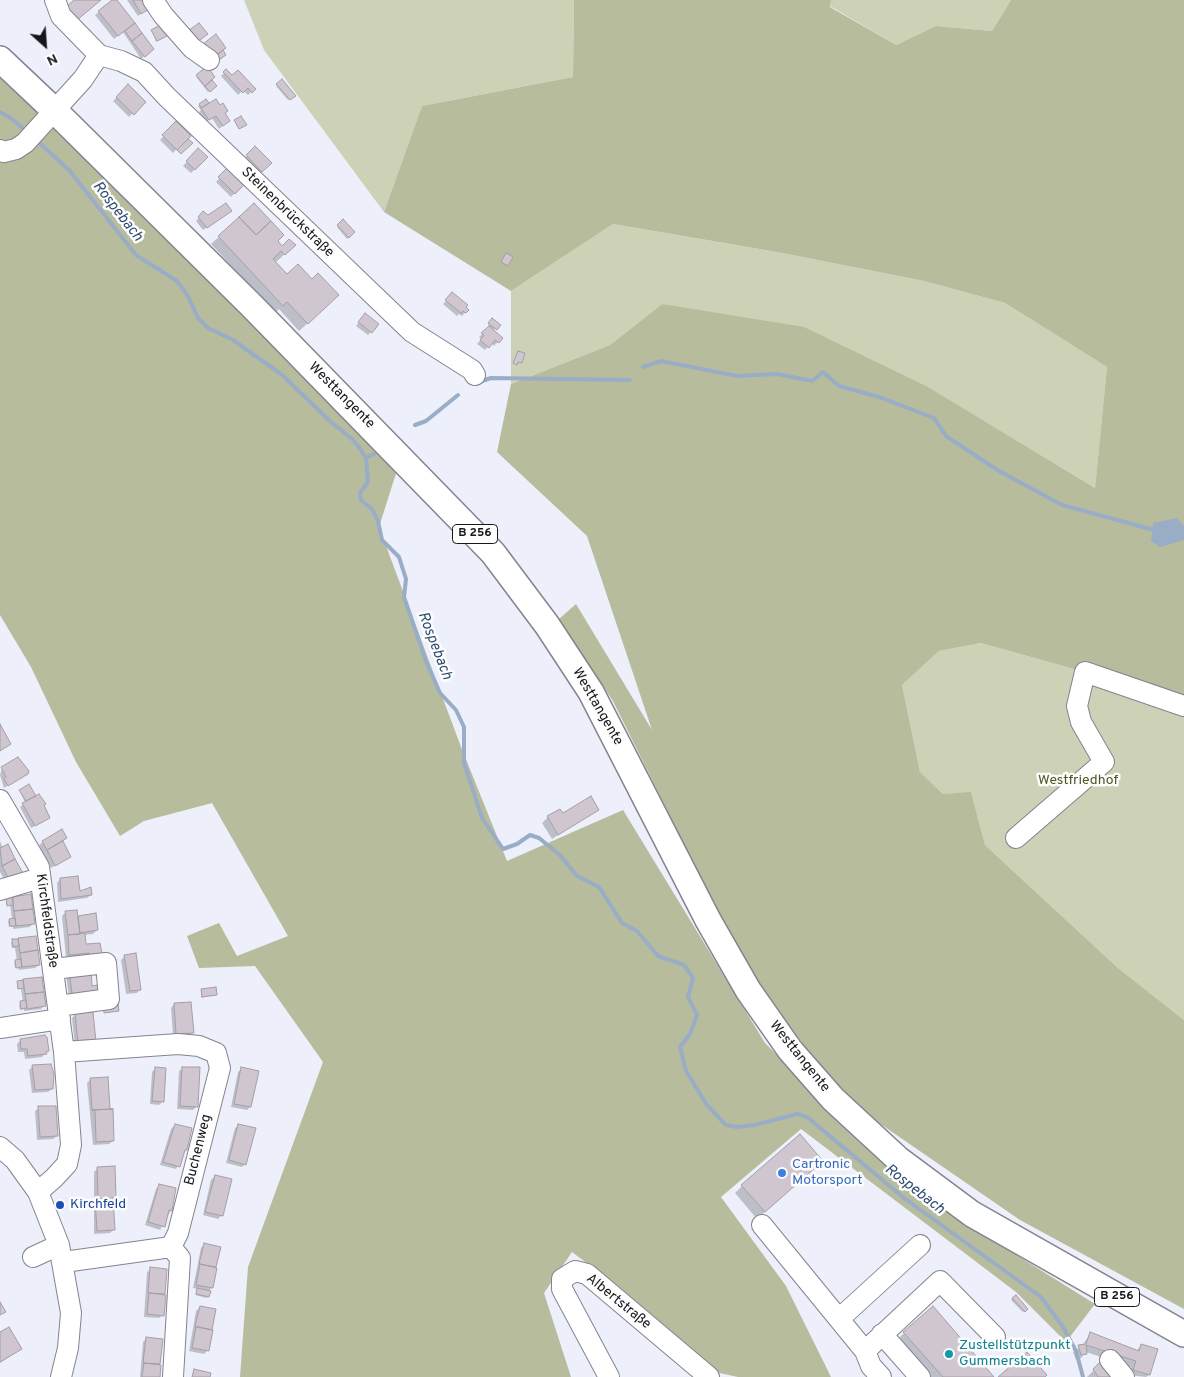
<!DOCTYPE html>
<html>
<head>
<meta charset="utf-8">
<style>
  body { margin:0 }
  #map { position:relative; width:1184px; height:1377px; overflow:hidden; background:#edeffb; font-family:Overpass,sans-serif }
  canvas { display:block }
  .north { position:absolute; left:20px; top:20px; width:50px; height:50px; -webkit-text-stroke:4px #fdfdfd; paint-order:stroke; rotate:154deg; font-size:14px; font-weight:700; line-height:20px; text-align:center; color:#16171b }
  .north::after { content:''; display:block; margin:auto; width:18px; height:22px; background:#16171b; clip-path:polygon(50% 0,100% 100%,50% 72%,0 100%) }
</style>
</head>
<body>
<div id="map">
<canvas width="1184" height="1377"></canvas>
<div class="north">N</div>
</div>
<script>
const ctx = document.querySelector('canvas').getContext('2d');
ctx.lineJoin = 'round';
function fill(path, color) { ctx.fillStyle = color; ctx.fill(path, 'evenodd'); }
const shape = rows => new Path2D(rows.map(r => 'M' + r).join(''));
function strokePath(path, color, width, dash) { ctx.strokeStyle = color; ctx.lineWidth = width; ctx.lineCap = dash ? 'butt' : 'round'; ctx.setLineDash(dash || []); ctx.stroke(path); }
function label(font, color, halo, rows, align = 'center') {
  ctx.font = font + ' Overpass,sans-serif'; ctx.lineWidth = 5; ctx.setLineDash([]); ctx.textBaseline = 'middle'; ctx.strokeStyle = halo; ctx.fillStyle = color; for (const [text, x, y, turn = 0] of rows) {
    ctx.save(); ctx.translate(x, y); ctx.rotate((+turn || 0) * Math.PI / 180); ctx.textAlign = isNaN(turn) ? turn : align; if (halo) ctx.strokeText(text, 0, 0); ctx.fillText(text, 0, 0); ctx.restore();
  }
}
fill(shape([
  [244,0,574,0,573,77,422,106,384,212,264,50],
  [831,0,1011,0,992,31,936,26,896,45,830,6],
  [613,224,777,252,924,281,1005,303,1107,367,1095,488,930,388,662,304,610,345,511,384,511,291],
  [981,643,1184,700,1184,1020,1118,968,985,845,971,793,943,794,920,772,902,685,939,651]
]), '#cdd1b5');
fill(shape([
  [574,0,831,0,830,7,896,45,936,26,992,31,1011,0,1184,0,1184,700,981,643,939,651,902,685,920,772,943,794,971,792,985,845,1118,968,1184,1020,1184,1309,1020,1220,850,1103,749,976,613,701,559,619,576,604,652,730,587,536,497,452,511,384,610,345,662,304,804,327,930,388,1095,488,1107,367,1005,303,924,281,777,252,613,224,511,291,384,212,422,106,573,77],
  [0,70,399,464,379,527,461,747,507,861,623,810,765,1043,850,1128,981,1233,1095,1304,1066,1342,1016,1292,801,1129,721,1197,786,1286,831,1377,738,1377,720,1373,620,1288,572,1252,544,1293,571,1377,240,1377,248,1267,323,1062,255,966,199,968,187,936,219,923,237,956,288,936,212,803,144,821,120,836,76,762,31,667,0,615]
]), '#b7bc9d');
fill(shape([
  [1177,518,1184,526,1184,540,1160,547,1151,541,1153,523]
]), '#99adc7');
fill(shape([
  [114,0,134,24,149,52,141,59,123,32,114,39,95,15],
  [127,0,145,0,149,8,138,16],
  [152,31,168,35,156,42],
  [207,68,210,80,215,86,208,92,196,77],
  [226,71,232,77,254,89,248,95,243,90,238,95,221,76],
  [282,81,294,96,288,100,276,86],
  [128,86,144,102,129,117,113,101],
  [207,103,203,107,224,113,229,121,219,129,212,118,206,122,199,112,201,110,198,106],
  [176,123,189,136,173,153,160,140],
  [255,148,270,163,258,175,243,160],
  [198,150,206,158,191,173,183,166],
  [229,168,244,183,231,197,216,182],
  [254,205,276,241,286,253,275,263,287,276,330,303,299,331,279,309,275,313,211,244],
  [204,213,208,217,227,214,203,230,196,221],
  [343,221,354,232,347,239,337,227],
  [449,298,468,310,462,316,459,314,457,316,443,304],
  [362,318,371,332,368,335,356,326],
  [493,319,499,325,493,331,501,338,494,346,491,343,485,350,477,344,481,339,479,337,490,326,488,325],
  [2,768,27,773,4,788,0,775],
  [20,791,42,806,48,818,45,821,31,828,20,807,25,803],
  [597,810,552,839,542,823,548,817],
  [66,838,62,842,70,857,51,868,39,845,43,842],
  [0,841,16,882,8,887,0,872],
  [60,879,79,893,91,895,87,898,58,902,57,883],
  [7,899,13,899,33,923,30,927,13,929,13,927,9,927,8,921,12,919,10,904,6,905],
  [66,912,77,917,95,915,97,930,93,934,84,935,85,945,101,958,66,958,62,916],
  [18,939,39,965,35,968,19,970,18,968,15,968,14,962,17,961,15,948,12,948,11,942],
  [125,956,140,989,137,993,126,994,121,960],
  [66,975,91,987,70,1004],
  [24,981,44,1006,41,1009,24,1011,24,1009,20,1010,19,1004,23,1002,21,989,17,989,17,983],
  [201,990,215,994,201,998],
  [190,1003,192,1032,189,1036,173,1036,171,1008,174,1004],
  [92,1013,75,1047,72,1018,76,1014],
  [21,1040,47,1051,42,1057,25,1059,24,1052,18,1052,17,1044],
  [33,1066,52,1089,48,1092,32,1093,29,1070],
  [156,1068,162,1102,159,1105,150,1104,152,1072],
  [183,1068,197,1106,193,1110,177,1109,179,1071],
  [242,1068,257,1071,250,1107,247,1110,231,1107,238,1072],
  [91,1079,113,1141,109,1144,93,1145,87,1083],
  [39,1108,57,1136,53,1139,37,1140,35,1111],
  [175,1125,186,1150,176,1169,160,1165,171,1129],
  [239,1125,245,1164,242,1167,226,1163,235,1128],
  [98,1168,115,1198,112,1201,113,1230,110,1233,94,1234,94,1172],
  [814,1169,757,1219,735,1193,742,1186],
  [215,1176,222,1215,218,1219,203,1215,211,1180],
  [160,1185,171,1210,160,1230,145,1225,156,1189],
  [204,1244,219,1248,212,1288,208,1291,207,1298,195,1295,198,1289,193,1288,201,1248],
  [151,1269,166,1270,163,1315,159,1318,144,1317,147,1272],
  [1015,1296,1027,1309,1023,1312,1011,1300],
  [200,1307,215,1310,208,1350,204,1354,189,1351,196,1311],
  [0,1333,21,1349,0,1363],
  [904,1333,993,1377,929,1377,897,1340],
  [1090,1334,1136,1351,1142,1345,1157,1350,1149,1375,1146,1377,1128,1375,1131,1367,1086,1352,1080,1359,1076,1360,1073,1352,1082,1346],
  [146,1339,162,1340,159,1377,140,1377,143,1342],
  [1100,1364,1116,1377,1087,1377]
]), '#0003');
strokePath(shape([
  [0,112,12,119,26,131],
  [35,139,69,170,136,255,177,281,188,296,198,318,208,328,233,340,281,374,330,421,352,439,359,447,366,458,368,482,360,493,361,500,372,509,378,521,382,540,399,557,406,579,404,597,426,661,440,693,456,710,464,727,464,763,482,818,503,849,517,844,530,835,539,838,560,855,577,876,599,887,622,923,637,931,658,956,684,965,693,978,688,997,697,1015,690,1034,680,1047,686,1071,707,1105,726,1125,737,1127,755,1125,797,1114,807,1117,904,1198,1041,1297,1063,1327,1076,1351,1083,1377],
  [643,367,661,361,737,376,777,374,812,381,823,372,839,386,879,397,934,418,946,436,999,471,1062,505,1154,530],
  [482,381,491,378,630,380],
  [415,425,426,421,458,395],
  [366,458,374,454]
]), '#99adc7', 4);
const building = shape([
  [74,0,101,0,77,20,66,7,74,0],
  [112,0,117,0,135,23,118,36,98,11,112,0],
  [133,0,146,0,151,8,141,14,133,0],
  [135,23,142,33,132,41,125,31,135,23],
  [164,23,169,35,157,41,151,30,164,23],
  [199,23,208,34,193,45,185,33,199,23],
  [142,33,154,49,145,57,132,41,142,33],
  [216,34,226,48,213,58,203,44,216,34],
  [223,50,226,55,216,62,213,58,223,50],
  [207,66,215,77,205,86,196,75,207,66],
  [226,69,232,75,238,70,256,89,252,93,248,88,243,93,223,72,226,69],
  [282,79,296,96,290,100,276,84,282,79],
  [212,80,217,86,210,92,205,86,212,80],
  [128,84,146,102,134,115,116,97,128,84],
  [206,99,209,103,201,108,199,104,206,99],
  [216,99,220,105,223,103,228,111,225,113,230,121,223,126,216,116,209,120,201,108,216,99],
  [241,116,247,125,239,129,234,120,241,116],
  [176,121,191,136,177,150,162,135,176,121],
  [188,139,193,143,181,154,177,150,188,139],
  [255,146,272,163,262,172,246,155,255,146],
  [198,148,208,157,195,170,186,161,198,148],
  [229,166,246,183,235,194,218,177,229,166],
  [226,203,232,211,207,228,198,217,203,211,208,215,226,203],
  [254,203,271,221,256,235,239,217,254,203],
  [239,217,256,235,271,221,284,235,278,241,282,246,289,239,296,245,285,255,281,251,273,259,287,274,298,264,312,279,318,273,339,295,308,324,287,302,283,306,218,236,239,217],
  [343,219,355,232,349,238,337,225,343,219],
  [506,253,513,257,508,266,501,262,506,253],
  [452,292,468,305,466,307,469,310,466,313,463,311,461,313,445,300,452,292],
  [365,313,379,324,372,333,358,322,365,313],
  [492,318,501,325,497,330,488,323,492,318],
  [489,326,503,338,499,343,495,340,489,348,480,340,484,335,481,333,489,326],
  [518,351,525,353,522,363,518,362,517,365,513,363,518,351],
  [0,724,11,744,0,751,0,724],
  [18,757,29,771,28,774,8,786,4,779,6,777,1,767,18,757],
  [29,784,36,796,26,801,19,790,29,784],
  [39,794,46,804,44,805,50,818,35,826,22,803,39,794],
  [591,796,599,810,558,835,547,816,560,809,563,813,591,796],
  [62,829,67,838,47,850,42,841,62,829],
  [63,841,71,857,55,866,47,850,63,841],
  [8,844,15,859,2,866,0,848,8,844],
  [15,859,24,875,12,885,2,866,15,859],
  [78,876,80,891,91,887,92,895,61,899,60,878,78,876],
  [31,894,33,909,14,911,12,897,31,894],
  [13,897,13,905,7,906,6,898,13,897],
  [33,909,35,924,16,926,14,911,33,909],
  [77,910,80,934,68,935,65,911,77,910],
  [96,913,98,930,80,933,78,916,96,913],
  [15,918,16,926,10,926,9,919,15,918],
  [85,933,86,944,100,943,103,958,91,960,89,953,69,955,68,935,85,933],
  [36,936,38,950,20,953,18,938,36,936],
  [12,939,18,939,19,946,13,947,12,939],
  [38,950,40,965,22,967,20,953,38,950],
  [136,953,141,990,130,991,124,955,136,953],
  [21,959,22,967,16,968,15,960,21,959],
  [91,969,92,986,102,984,104,996,73,1001,69,970,91,969],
  [42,977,44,992,25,994,23,979,42,977],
  [23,980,24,988,18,989,17,981,23,980],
  [216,987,217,995,202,997,201,989,216,987],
  [44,992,46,1006,27,1009,25,994,44,992],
  [26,1000,27,1008,21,1009,20,1001,26,1000],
  [191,1002,194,1033,176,1034,174,1003,191,1002],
  [118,1003,119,1011,104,1013,103,1005,118,1003],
  [93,1012,96,1042,78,1044,75,1013,93,1012],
  [45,1035,47,1037,49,1051,46,1052,47,1054,28,1056,27,1049,21,1049,20,1039,45,1035],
  [51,1064,54,1074,53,1089,35,1090,32,1065,51,1064],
  [155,1067,166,1068,164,1102,152,1101,155,1067],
  [182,1067,200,1067,198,1107,180,1106,182,1067],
  [241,1067,259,1071,251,1107,234,1104,241,1067],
  [108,1077,110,1109,113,1109,92,1110,90,1078,108,1077],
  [38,1106,56,1106,58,1136,40,1137,38,1106],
  [113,1109,114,1141,96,1142,95,1110,92,1110,113,1109],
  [175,1124,192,1128,187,1150,185,1150,180,1167,163,1162,175,1124],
  [238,1124,256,1128,246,1165,229,1160,238,1124],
  [800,1134,823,1161,765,1212,741,1185,800,1134],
  [115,1166,116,1198,95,1199,98,1199,97,1167,115,1166],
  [215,1175,232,1179,223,1216,205,1212,215,1175],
  [159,1184,176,1188,172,1211,169,1210,165,1227,148,1222,159,1184],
  [113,1198,115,1230,97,1231,95,1199,116,1198,113,1198],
  [204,1243,221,1247,216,1267,199,1264,204,1243],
  [200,1264,217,1268,213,1288,196,1285,200,1264],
  [150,1267,167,1269,165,1294,148,1293,150,1267],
  [197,1288,211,1291,209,1297,196,1294,197,1288],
  [149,1293,166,1295,164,1316,147,1314,149,1293],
  [1016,1295,1028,1309,1025,1312,1012,1298,1016,1295],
  [0,1302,6,1312,0,1315,0,1302],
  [200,1306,216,1309,212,1330,195,1326,200,1306],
  [933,1306,994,1377,943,1377,903,1332,933,1306],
  [9,1327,22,1349,0,1362,0,1332,9,1327],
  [196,1327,213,1330,209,1351,192,1348,196,1327],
  [1090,1332,1139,1351,1141,1344,1158,1349,1150,1375,1133,1370,1136,1361,1086,1345,1087,1354,1081,1355,1078,1345,1086,1344,1090,1332],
  [146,1337,163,1339,160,1364,143,1363,146,1337],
  [1027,1352,1047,1375,1045,1377,998,1377,1027,1352],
  [1100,1362,1104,1366,1118,1377,1098,1377,1093,1369,1100,1362],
  [144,1363,161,1365,160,1377,142,1377,144,1363],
  [194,1369,211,1373,210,1377,192,1377,194,1369]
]);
fill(building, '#cfc6cf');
strokePath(building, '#a69ea7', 1);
const minor = shape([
  [153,0,163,15,192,48,209,60],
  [99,55,121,61,144,72,167,97,412,332,472,370,475,375],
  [0,150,4,152,16,149,25,143,83,79,99,55,61,16,55,0],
  [0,800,39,867,64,1052],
  [1016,838,1104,762,1081,722,1077,706,1085,672,1184,706],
  [0,890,40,878],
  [53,969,106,963,109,999,58,1006],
  [0,1028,60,1019],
  [0,1147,15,1160,38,1192,59,1245,71,1313,68,1348,61,1377],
  [38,1192,54,1178,67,1164,71,1145,64,1052,178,1044,199,1046,216,1053,220,1068,178,1233,171,1247],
  [762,1225,865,1351],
  [33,1257,59,1245],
  [64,1262,171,1247,180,1258,173,1377],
  [839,1319,920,1245],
  [882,1334,920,1377],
  [1110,1360,1124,1377],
  [609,1377,562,1289,562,1279,575,1271,587,1274,709,1377],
  [881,1377,871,1366,865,1351,940,1281,995,1337]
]);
const major = shape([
  [0,59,55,111,252,306,493,553,547,625,591,692,708,920,748,990,790,1050,833,1099,898,1159,972,1214,1184,1334]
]);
strokePath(minor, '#83848f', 22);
strokePath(major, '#83848f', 28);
strokePath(minor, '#fff', 20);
strokePath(major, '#fff', 25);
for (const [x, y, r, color] of [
  [782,1173,5,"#3f7fe0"],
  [60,1205,5,"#1a4fb4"],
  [949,1354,5,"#0f9aa8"]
]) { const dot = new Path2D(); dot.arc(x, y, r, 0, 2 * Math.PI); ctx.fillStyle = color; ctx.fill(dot); strokePath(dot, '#fdfdfd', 2); }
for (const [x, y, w] of [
  [475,534,45],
  [1117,1297,45]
]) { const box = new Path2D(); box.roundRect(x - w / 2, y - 9.5, w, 19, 4); ctx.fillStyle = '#fdfdfd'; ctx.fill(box); strokePath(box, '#16171b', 1); }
label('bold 12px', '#16171b', null, [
  ["B 256",475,534],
  ["B 256",1117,1297]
]);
label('14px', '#16171b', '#fdfdfd', [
  ["Steinenbrückstraße",287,213,44],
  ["Westtangente",341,396,45],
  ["Westtangente",597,707,60],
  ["Kirchfeldstraße",46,921,82],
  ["Westtangente",799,1057,51],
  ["Buchenweg",199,1150,-76],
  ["Albertstraße",618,1302,39]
]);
label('14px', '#505522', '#fdfdfd', [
  ["Westfriedhof",1078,781]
]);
label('14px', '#366cbe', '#fdfdfd', [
  ["Cartronic",792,1165],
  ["Motorsport",792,1181]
], 'left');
label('14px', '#164399', '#fdfdfd', [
  ["Kirchfeld",70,1205]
], 'left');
label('14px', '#0d838f', '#fdfdfd', [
  ["Zustellstützpunkt",959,1346],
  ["Gummersbach",959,1362]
], 'left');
label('italic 15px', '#2d4c71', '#fdfdfd', [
  ["Rospebach",117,212,52],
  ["Rospebach",434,646,69],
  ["Rospebach",914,1190,38]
]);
</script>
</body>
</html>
